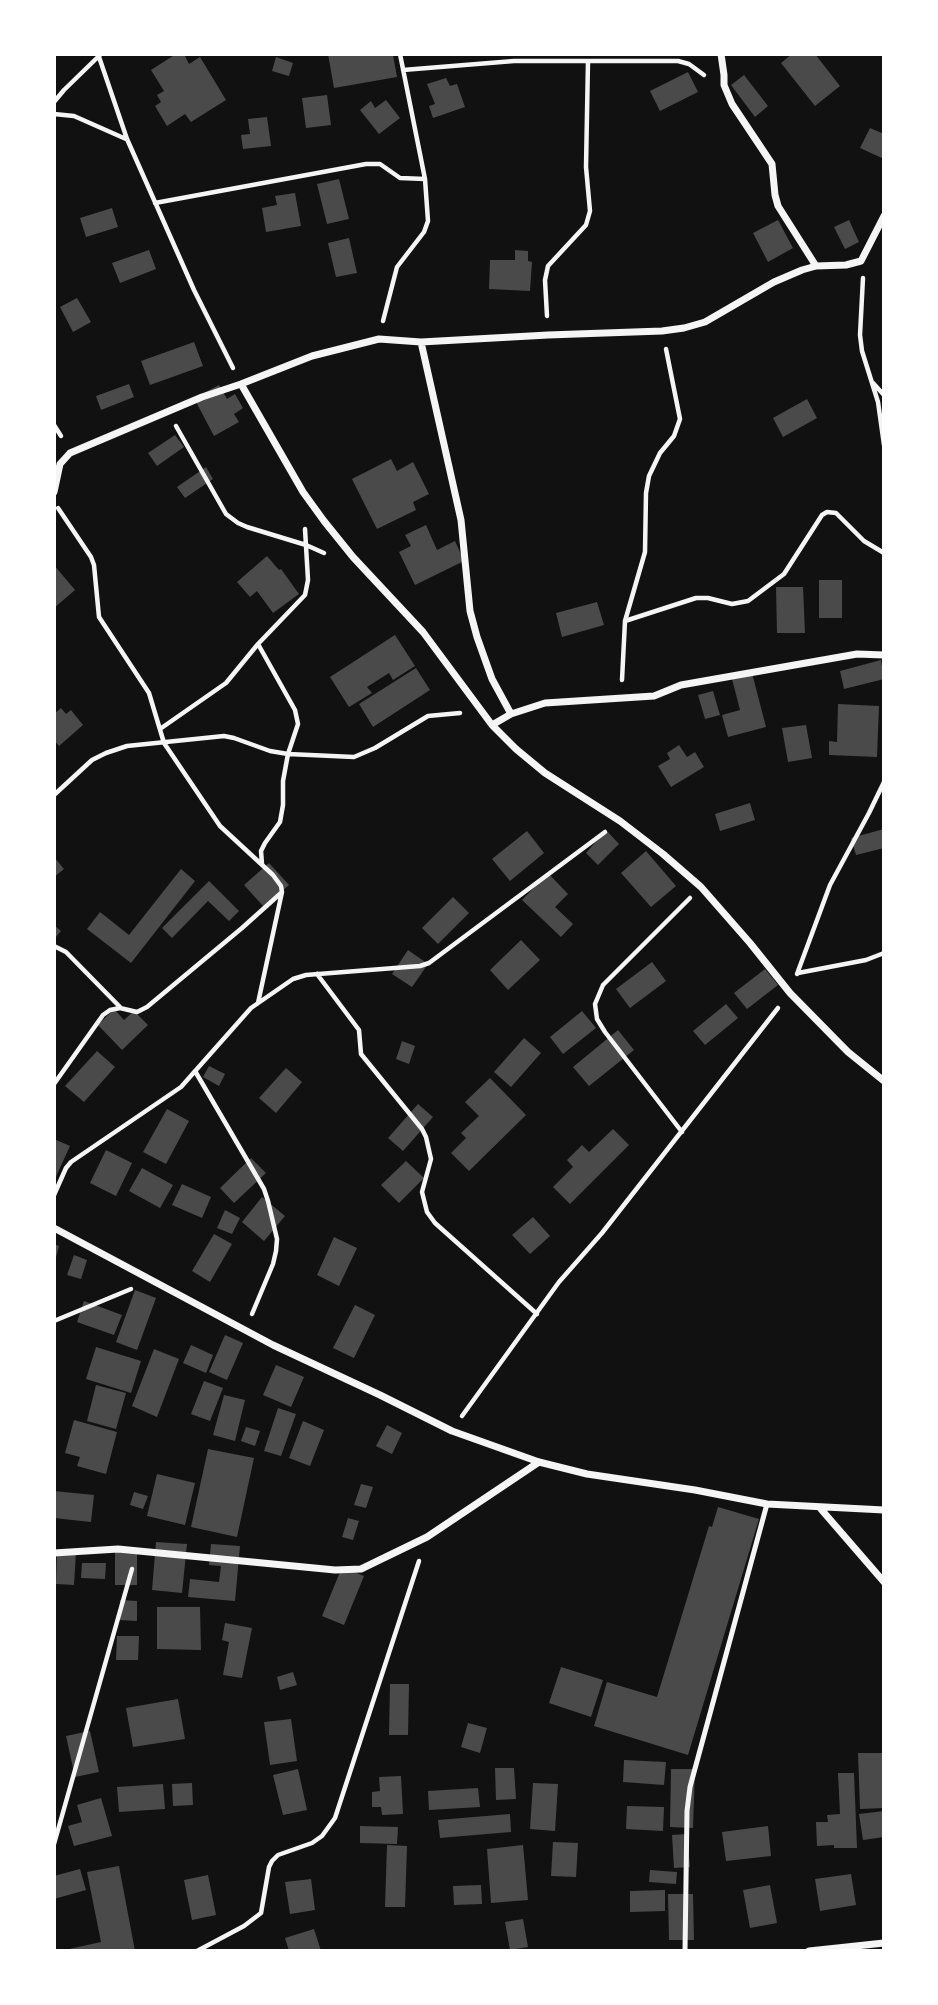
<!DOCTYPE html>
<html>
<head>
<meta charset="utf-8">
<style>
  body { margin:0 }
  #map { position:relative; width:938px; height:2005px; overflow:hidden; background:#111; font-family:Mulish,sans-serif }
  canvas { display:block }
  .frame { position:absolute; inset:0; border:56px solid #fff; pointer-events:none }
</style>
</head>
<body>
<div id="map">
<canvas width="938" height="2005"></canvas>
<div class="frame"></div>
</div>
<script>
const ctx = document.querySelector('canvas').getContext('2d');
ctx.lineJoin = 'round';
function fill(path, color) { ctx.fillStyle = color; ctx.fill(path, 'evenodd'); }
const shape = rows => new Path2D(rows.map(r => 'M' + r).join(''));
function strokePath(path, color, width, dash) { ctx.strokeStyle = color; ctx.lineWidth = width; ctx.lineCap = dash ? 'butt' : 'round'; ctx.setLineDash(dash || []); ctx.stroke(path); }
fill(shape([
  [176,54,184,54,189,64,200,57,226,100,191,122,185,114,167,126,155,106,161,102,157,95,164,91,151,70],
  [328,54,393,55,397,77,334,88],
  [792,54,815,54,840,86,815,106,781,63],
  [276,57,293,63,289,76,272,71],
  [688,72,698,92,660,111,650,91],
  [744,75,768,106,755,117,731,85],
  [446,78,450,86,457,84,465,107,433,118,429,106,435,104,427,84],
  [327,95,331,125,306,128,302,98],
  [386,100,400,118,379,134,360,110,371,101,375,108],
  [267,117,271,146,243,149,241,135,250,134,248,119],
  [870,128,884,134,884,159,860,148],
  [339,179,349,219,327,224,317,184],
  [295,193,301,226,266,232,262,208,277,205,275,196],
  [112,208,118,227,86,237,80,218],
  [778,220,793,248,768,262,753,233],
  [849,220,859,242,845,249,834,227],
  [349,238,357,273,336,277,328,243],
  [149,250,156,269,120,283,112,263],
  [515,250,528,251,528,261,532,262,530,291,489,289,490,260,515,260],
  [77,298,91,322,73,332,60,307],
  [194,342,203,366,150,385,141,361],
  [129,384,134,397,101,410,96,396],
  [219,385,227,399,235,394,243,408,234,414,239,422,214,436,194,398],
  [807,399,817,418,783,437,773,418],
  [175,435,184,447,157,466,148,453],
  [391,459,397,471,413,462,429,494,413,502,416,510,377,529,352,479],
  [206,467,213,479,185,498,177,487],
  [426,525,437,550,455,541,464,561,415,585,399,552,411,546,405,535],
  [267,556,279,570,281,569,299,594,273,613,257,591,250,597,237,582],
  [54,565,75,590,54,608],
  [819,580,842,580,842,618,819,618],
  [776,587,803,587,805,633,777,633],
  [597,602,604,625,562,637,556,613],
  [395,635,415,666,393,680,389,673,367,687,372,693,349,707,330,677],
  [881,660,884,679,844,689,840,671],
  [416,668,430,690,373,727,359,704],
  [752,673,766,727,728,737,722,715,740,710,732,679],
  [713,691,720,715,705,719,698,695],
  [838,704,879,706,877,757,829,755,829,741,837,742],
  [61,708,66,714,71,710,83,725,59,746,54,740,54,734,56,732,54,730,54,714],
  [806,725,812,758,788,762,782,728],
  [679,745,687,757,695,752,704,767,671,787,658,766,670,759,667,753],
  [750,803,755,820,720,831,715,814],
  [884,829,884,848,856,855,851,838],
  [606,830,619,844,598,865,586,853],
  [527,831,544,853,510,881,492,859],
  [646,851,676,886,651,907,621,873],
  [54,857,64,869,54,877],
  [269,863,289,885,264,907,244,885],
  [181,869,195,881,131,963,87,929,100,912,129,935],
  [548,873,568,894,555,907,573,924,561,937,522,900],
  [209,881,239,911,229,921,208,901,172,938,162,928],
  [453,897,469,913,438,944,422,928],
  [54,925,61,931,54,939],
  [521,940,540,960,508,990,490,970],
  [408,950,428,964,412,987,392,974],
  [652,962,666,981,630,1008,616,989],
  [765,969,778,985,747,1009,734,993],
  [726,1004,738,1018,705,1045,693,1031],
  [114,1009,124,1020,134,1011,148,1025,122,1050,98,1025],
  [582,1011,596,1028,563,1054,550,1037],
  [618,1030,634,1050,589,1086,573,1067],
  [524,1038,541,1053,511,1087,494,1072],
  [402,1041,415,1046,409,1064,396,1059],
  [97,1051,115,1067,84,1102,65,1086],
  [209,1066,225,1074,219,1086,203,1077],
  [286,1068,302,1082,276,1113,259,1098],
  [490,1078,526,1115,469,1171,451,1153,466,1138,461,1133,479,1116,465,1102],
  [418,1104,433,1117,403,1151,388,1138],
  [167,1109,189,1121,166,1164,143,1152],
  [613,1129,629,1145,570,1204,553,1187,573,1167,567,1160,582,1145,589,1152],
  [54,1139,70,1146,54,1181],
  [106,1150,132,1163,116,1196,90,1183],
  [251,1158,266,1173,234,1203,220,1188],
  [406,1161,424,1178,399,1203,381,1185],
  [142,1168,173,1185,160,1208,129,1191],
  [182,1184,211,1197,202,1218,172,1205],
  [262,1197,285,1216,264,1241,242,1222],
  [225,1210,240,1218,232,1234,217,1228],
  [533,1217,550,1236,530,1254,512,1235],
  [214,1234,232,1244,210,1282,192,1271],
  [334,1237,357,1248,339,1286,317,1275],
  [54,1244,59,1246,55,1261,54,1261],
  [74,1255,87,1260,81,1279,67,1275],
  [135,1290,156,1298,137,1350,116,1342],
  [84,1301,122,1315,114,1335,77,1322],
  [355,1305,375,1315,354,1358,333,1348],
  [225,1335,243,1343,227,1380,209,1372],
  [191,1345,213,1355,206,1373,183,1363],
  [96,1347,141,1361,131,1393,86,1379],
  [154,1349,179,1359,157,1417,132,1406],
  [276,1365,304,1377,291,1407,263,1395],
  [204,1381,223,1388,210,1421,191,1414],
  [96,1385,126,1393,116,1429,87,1421],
  [224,1395,245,1400,235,1441,213,1435],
  [278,1408,296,1414,281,1456,264,1451],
  [74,1420,117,1432,106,1474,77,1466,80,1457,65,1453],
  [303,1421,324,1430,310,1466,289,1458],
  [387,1425,402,1433,392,1454,376,1446],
  [246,1427,260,1431,255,1446,241,1441],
  [208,1449,254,1458,237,1537,191,1527],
  [157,1474,195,1483,185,1525,147,1516],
  [361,1484,373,1487,366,1508,354,1505],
  [54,1491,94,1495,91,1522,54,1518],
  [134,1492,148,1496,143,1509,130,1505],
  [718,1507,759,1519,688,1755,594,1726,607,1682,657,1697,709,1526,712,1527],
  [348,1518,359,1521,353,1540,342,1537],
  [156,1542,187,1544,182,1593,152,1590],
  [211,1544,240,1546,235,1601,188,1597,190,1579,219,1582,221,1566,209,1565],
  [115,1547,137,1548,137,1585,115,1585],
  [57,1551,76,1551,74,1585,56,1584],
  [82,1563,106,1563,105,1579,81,1578],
  [342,1567,364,1576,344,1625,322,1616],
  [120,1600,137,1601,137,1621,119,1620],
  [157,1607,200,1607,201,1650,157,1649],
  [225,1623,252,1628,242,1678,223,1675,229,1642,222,1640],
  [117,1636,139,1636,138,1660,116,1660],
  [561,1667,603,1680,591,1717,549,1703],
  [293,1672,297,1685,280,1690,277,1677],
  [390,1684,409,1684,408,1735,389,1735],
  [178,1699,185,1739,133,1747,126,1708],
  [291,1719,297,1761,270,1765,264,1722],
  [468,1723,487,1728,480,1753,461,1747],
  [90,1731,99,1772,75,1777,66,1736],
  [858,1753,884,1753,884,1808,860,1809],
  [624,1760,666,1762,664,1785,623,1782],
  [495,1768,514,1768,516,1799,496,1800],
  [298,1769,307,1810,283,1815,273,1775],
  [671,1769,695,1769,693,1828,670,1827],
  [838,1773,854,1773,857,1848,834,1848,834,1845,817,1846,816,1822,828,1822,827,1815,840,1814],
  [401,1776,403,1814,382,1815,381,1807,372,1807,372,1792,380,1791,379,1777],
  [192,1783,193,1805,173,1806,172,1784],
  [533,1783,558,1784,555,1831,530,1829],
  [163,1784,165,1809,119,1812,117,1787],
  [478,1788,480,1807,429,1810,428,1791],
  [101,1798,112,1836,74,1846,68,1826,82,1822,77,1805],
  [627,1806,664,1807,663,1831,626,1829],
  [884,1811,884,1837,863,1840,859,1814],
  [510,1814,511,1832,440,1838,438,1820],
  [360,1826,398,1827,397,1844,360,1843],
  [768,1826,771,1856,726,1861,722,1832],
  [687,1834,690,1867,674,1868,672,1835],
  [553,1842,578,1843,576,1877,551,1876],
  [387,1845,407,1846,405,1907,385,1907],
  [523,1845,528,1900,491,1903,487,1849],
  [119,1866,135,1951,60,1951,101,1942,87,1872],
  [80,1869,86,1890,54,1899,54,1876],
  [650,1870,677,1872,676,1884,649,1882],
  [851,1874,856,1905,820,1911,815,1879],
  [208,1875,216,1915,192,1920,184,1880],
  [311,1879,315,1910,290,1914,285,1882],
  [481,1885,482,1904,454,1905,453,1886],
  [770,1885,777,1923,750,1928,743,1890],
  [665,1890,665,1911,630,1912,630,1891],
  [668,1894,693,1894,694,1940,669,1940],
  [523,1919,528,1947,510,1950,505,1922],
  [314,1929,321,1951,289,1951,285,1938]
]), '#4a4a4a');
strokePath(shape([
  [98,54,127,139,194,290,233,368],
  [403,70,514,61,678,61,689,64,704,75],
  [54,102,64,90,101,54],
  [54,114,74,116,126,139],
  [155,203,366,164,380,164,400,178,425,179],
  [863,278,860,335,862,351,878,402,884,445],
  [547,316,545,280,548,266,586,225,590,211,586,167,588,61],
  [383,321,397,267,424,232,428,221,425,179,400,54],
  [873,383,884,395],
  [54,425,61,436],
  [176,426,226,514,238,523,247,527,306,545,324,553],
  [58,508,91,557,94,565,99,617,149,693,164,743,220,826,273,875,281,886,282,892,258,1003],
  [625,621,696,598,708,598,732,604,748,601,784,574,822,515,827,512,836,513,864,541,884,553],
  [258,644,295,710,298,724,288,754,283,781,283,805,280,822,265,843,261,851,262,864],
  [622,680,625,621,645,552,646,493,649,476,660,453,674,436,680,419,666,349],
  [160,729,226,683,258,644,305,595,308,580,305,529],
  [54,795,92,760,106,753,127,746,224,736,234,738,270,751,288,754,354,757,375,748,428,716,460,713],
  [54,946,66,952,120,1007],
  [798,973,866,960,884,953],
  [317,974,359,1030,361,1054,422,1129,426,1137,431,1159,422,1192,427,1212,435,1223,537,1314],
  [797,974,830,885,869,813,884,782],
  [195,1071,264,1189,268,1201,277,1239,276,1251,273,1264,252,1314],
  [54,1084,103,1015,110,1010,120,1008,137,1012,147,1007,242,928,281,893],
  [682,1132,605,1032,597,1019,595,1004,603,985,690,898],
  [54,1195,66,1168,71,1162,181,1087,251,1008,293,979,306,975,420,966,429,963,605,832],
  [54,1321,131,1289],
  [462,1416,559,1282,602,1233,778,1008],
  [54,1844,132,1569],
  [197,1951,244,1926,261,1913,269,1867,272,1861,278,1855,312,1843,322,1836,335,1818,419,1561]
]), '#f5f5f5', 4.5);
strokePath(shape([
  [685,1951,687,1811,690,1787,767,1504]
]), '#f5f5f5', 5);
strokePath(shape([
  [721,54,724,75,724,85,732,104,772,164,775,195,778,206,816,266],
  [421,342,461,520,470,611,477,637,492,679,511,714],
  [241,384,303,492,324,521,353,557,423,632,492,725,516,749,545,773,620,821,663,854,701,887,750,943,790,993,848,1052,884,1081],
  [54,492,60,464,70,453,202,397,241,384,312,356,379,339,421,342,548,335,662,331,684,328,705,322,774,282,802,270,816,266,846,265,861,261,884,216],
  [492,725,511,714,545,703,654,696,681,685,857,654,884,655],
  [54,1228,273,1345,380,1395,452,1431,539,1462,587,1474,695,1490,767,1504,884,1510],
  [820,1508,884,1582],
  [54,1553,118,1549,335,1570,361,1569,427,1537,539,1462],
  [809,1951,884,1943]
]), '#f5f5f5', 7);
</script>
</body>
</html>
